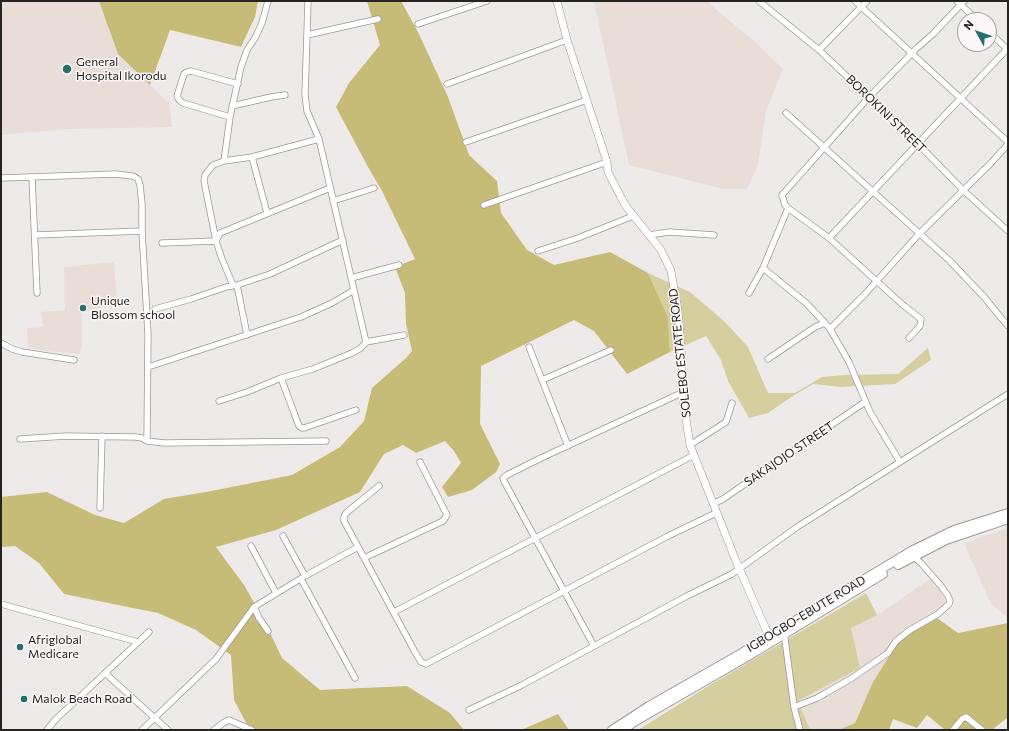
<!DOCTYPE html>
<html>
<head>
<meta charset="utf-8">
<style>
  body { margin:0 }
  #map { position:relative; width:1009px; height:731px; overflow:hidden; background:#eeeae9; font-family:Commissioner,sans-serif }
  canvas { display:block }
  .frame { position:absolute; inset:0; border:2px solid #252423; pointer-events:none }
  .north { position:absolute; left:957px; top:12px; width:40px; height:40px; box-sizing:border-box; background:#fcf7f6; border:1px solid #a6a3a2; border-radius:50%; rotate:310deg; font-size:11px; font-weight:700; line-height:16px; text-align:center; color:#252423 }
  .north::after { content:''; display:block; margin:auto; width:14px; height:18px; background:#256f6c; clip-path:polygon(50% 0,100% 100%,50% 72%,0 100%) }
</style>
</head>
<body>
<div id="map">
<canvas width="1009" height="731"></canvas>
<div class="frame"></div>
<div class="north">N</div>
</div>
<script>
const ctx = document.querySelector('canvas').getContext('2d');
ctx.lineJoin = 'round';
function fill(path, color) { ctx.fillStyle = color; ctx.fill(path, 'evenodd'); }
const shape = rows => new Path2D(rows.map(r => 'M' + r).join(''));
function strokePath(path, color, width, dash) { ctx.strokeStyle = color; ctx.lineWidth = width; ctx.lineCap = dash ? 'butt' : 'round'; ctx.setLineDash(dash || []); ctx.stroke(path); }
function label(font, color, halo, rows, align = 'center') {
  ctx.font = font + ' Commissioner,sans-serif'; ctx.lineWidth = 3; ctx.setLineDash([]); ctx.textBaseline = 'middle'; ctx.strokeStyle = halo; ctx.fillStyle = color; for (const [text, x, y, turn = 0] of rows) {
    ctx.save(); ctx.translate(x, y); ctx.rotate((+turn || 0) * Math.PI / 180); ctx.textAlign = isNaN(turn) ? turn : align; if (halo) ctx.strokeText(text, 0, 0); ctx.fillText(text, 0, 0); ctx.restore();
  }
}
fill(shape([
  [1,1,99,1,118,54,169,103,172,127,69,129,1,135],
  [594,1,706,1,756,43,783,69,766,111,758,165,747,189,723,189,629,165],
  [114,262,117,302,111,306,82,312,82,347,79,354,45,351,28,347,27,328,43,327,41,312,65,310,64,267],
  [1008,528,1008,618,991,604,964,543],
  [930,579,938,588,946,602,937,618,902,637,873,682,855,723,839,730,810,730,798,702,859,668,851,628,877,615]
]), '#e9ddd8');
fill(shape([
  [648,273,690,292,725,322,748,347,768,393,795,393,822,377,845,375,898,374,928,348,931,360,895,384,841,387,813,384,793,396,768,413,749,418,728,381,721,360,706,336,670,352,668,317],
  [866,593,877,615,851,628,860,668,798,701,810,730,638,730,710,685]
]), '#d5cfa0');
fill(shape([
  [99,1,258,1,255,17,241,47,170,30,150,85,118,54],
  [367,1,401,1,419,34,448,97,469,155,497,181,501,213,527,250,554,265,610,252,648,273,668,317,670,352,627,374,594,331,574,320,481,366,480,424,500,464,496,472,472,490,448,497,442,487,461,463,454,451,445,441,416,453,403,445,384,454,360,492,276,530,216,547,244,585,264,620,282,658,320,690,407,686,450,713,464,730,250,730,234,700,231,655,196,630,158,613,64,594,39,563,15,546,1,547,1,497,47,492,95,515,124,523,164,499,206,492,292,475,340,447,364,421,372,388,406,358,412,351,406,324,405,293,395,267,415,259,382,191,368,167,336,107,349,83,380,45],
  [937,618,958,633,1008,623,1008,717,992,730,945,730,927,715,917,728,893,719,889,730,839,730,855,723,873,682,902,636],
  [558,714,569,730,521,730]
]), '#c6bc78');
const minor = shape([
  [268,1,262,23,255,38,247,50,241,67,230,117,224,161,252,157,319,139],
  [759,1,819,50,918,144,963,190,1008,231],
  [855,1,1008,142],
  [957,1,977,20],
  [418,24,487,1],
  [989,32,1007,49],
  [307,35,378,19],
  [819,50,867,1],
  [447,84,567,40],
  [232,106,271,97,285,95],
  [786,113,950,261,984,297,1008,326],
  [230,117,183,103,179,100,177,96,184,74,187,72,191,71,238,84],
  [466,142,587,100],
  [252,157,267,213],
  [32,177,37,293],
  [1,178,115,174,133,176,138,179,140,185,142,204,142,231,148,334,147,441],
  [333,201,374,188],
  [484,205,607,162],
  [35,235,142,231],
  [649,235,669,232,714,235],
  [829,238,1008,48],
  [162,243,216,241,204,181,205,175,213,165,224,161],
  [538,251,578,238,633,216],
  [763,268,806,303,825,323,830,329,849,362,870,412,900,462],
  [351,278,399,265],
  [233,285,222,259,216,241,220,233,330,188],
  [749,293,763,268,788,208],
  [155,309,191,299,226,287,237,285],
  [830,329,865,294,919,234,991,163,1008,144],
  [247,335,237,285,270,274,343,240],
  [909,338,920,326,921,319,903,305,829,238,788,208,785,205,782,195,869,97,917,48,933,34,964,1],
  [366,342,404,335],
  [1,343,12,349,22,352,74,360],
  [529,347,568,446],
  [768,359,815,327,825,323],
  [148,367,301,317,332,303,354,290],
  [281,378,299,426,302,428,304,428,356,410],
  [542,380,611,350],
  [219,401,247,392,281,378,313,369,352,353,361,348,366,342,319,139,307,111,305,95,308,1],
  [20,439,66,436,136,437,142,438,147,441,164,443,326,441],
  [690,445,726,422,732,403],
  [379,486,346,513,344,517,344,521,415,652,421,662,426,664,668,536,716,513],
  [713,504,723,499,865,402],
  [100,508,102,436],
  [283,536,305,576],
  [251,546,276,593],
  [364,558,443,521,447,515,420,462],
  [301,579,355,678],
  [1,604,138,642],
  [254,607,259,618,268,631],
  [394,612,694,455],
  [784,632,794,707,800,730],
  [594,646,504,481,503,478,507,475,541,458,675,396,682,393],
  [105,673,168,730],
  [794,707,817,698,852,678,888,653,896,641,910,630,938,614,949,604,950,601,948,596,941,586,921,563,913,556],
  [469,710,520,686,687,596,732,574,797,527,1008,394],
  [47,730,55,720,149,632],
  [142,730,216,659,254,607,305,576,358,547],
  [214,730,223,723,229,720,252,730],
  [953,730,962,719,966,717,982,730]
]);
const tertiary = shape([
  [557,1,567,40,607,162,608,172,625,205,661,250,671,271,678,311,682,361,682,393,690,445,736,561,771,641]
]);
const secondary = shape([
  [898,565,946,540,1008,519],
  [612,730,649,706,740,654,913,550,954,530,1008,513],
  [623,730,634,722,750,655,883,574]
]);
strokePath(minor, '#9c9897', 7);
strokePath(tertiary, '#9c9897', 8);
strokePath(secondary, '#9c9897', 10);
strokePath(minor, '#fff', 5.5);
strokePath(tertiary, '#fff', 7);
strokePath(secondary, '#fff', 8);
for (const [x, y, r, color] of [
  [67,69,5,"#256f6c"],
  [83,308,4,"#256f6c"],
  [20,647,4,"#256f6c"],
  [24,699,4,"#256f6c"]
]) { const dot = new Path2D(); dot.arc(x, y, r, 0, 2 * Math.PI); ctx.fillStyle = color; ctx.fill(dot); strokePath(dot, '#fcf7f6', 1.5); }
label('12px', '#252423', '#fcf7f6', [
  ["General",76,62],
  ["Hospital Ikorodu",76,76],
  ["Unique",91,301],
  ["Blossom school",91,315],
  ["Afriglobal",28,640],
  ["Medicare",28,654],
  ["Malok Beach Road",32,699]
], 'left');
label('12px', '#252423', '#fcf7f6', [
  ["BOROKINI STREET",886,114,44],
  ["SOLEBO ESTATE ROAD",680,353,-96],
  ["SAKAJOJO STREET",789,454,-34],
  ["IGBOGBO-EBUTE ROAD",806,614,-31]
]);
</script>
</body>
</html>
